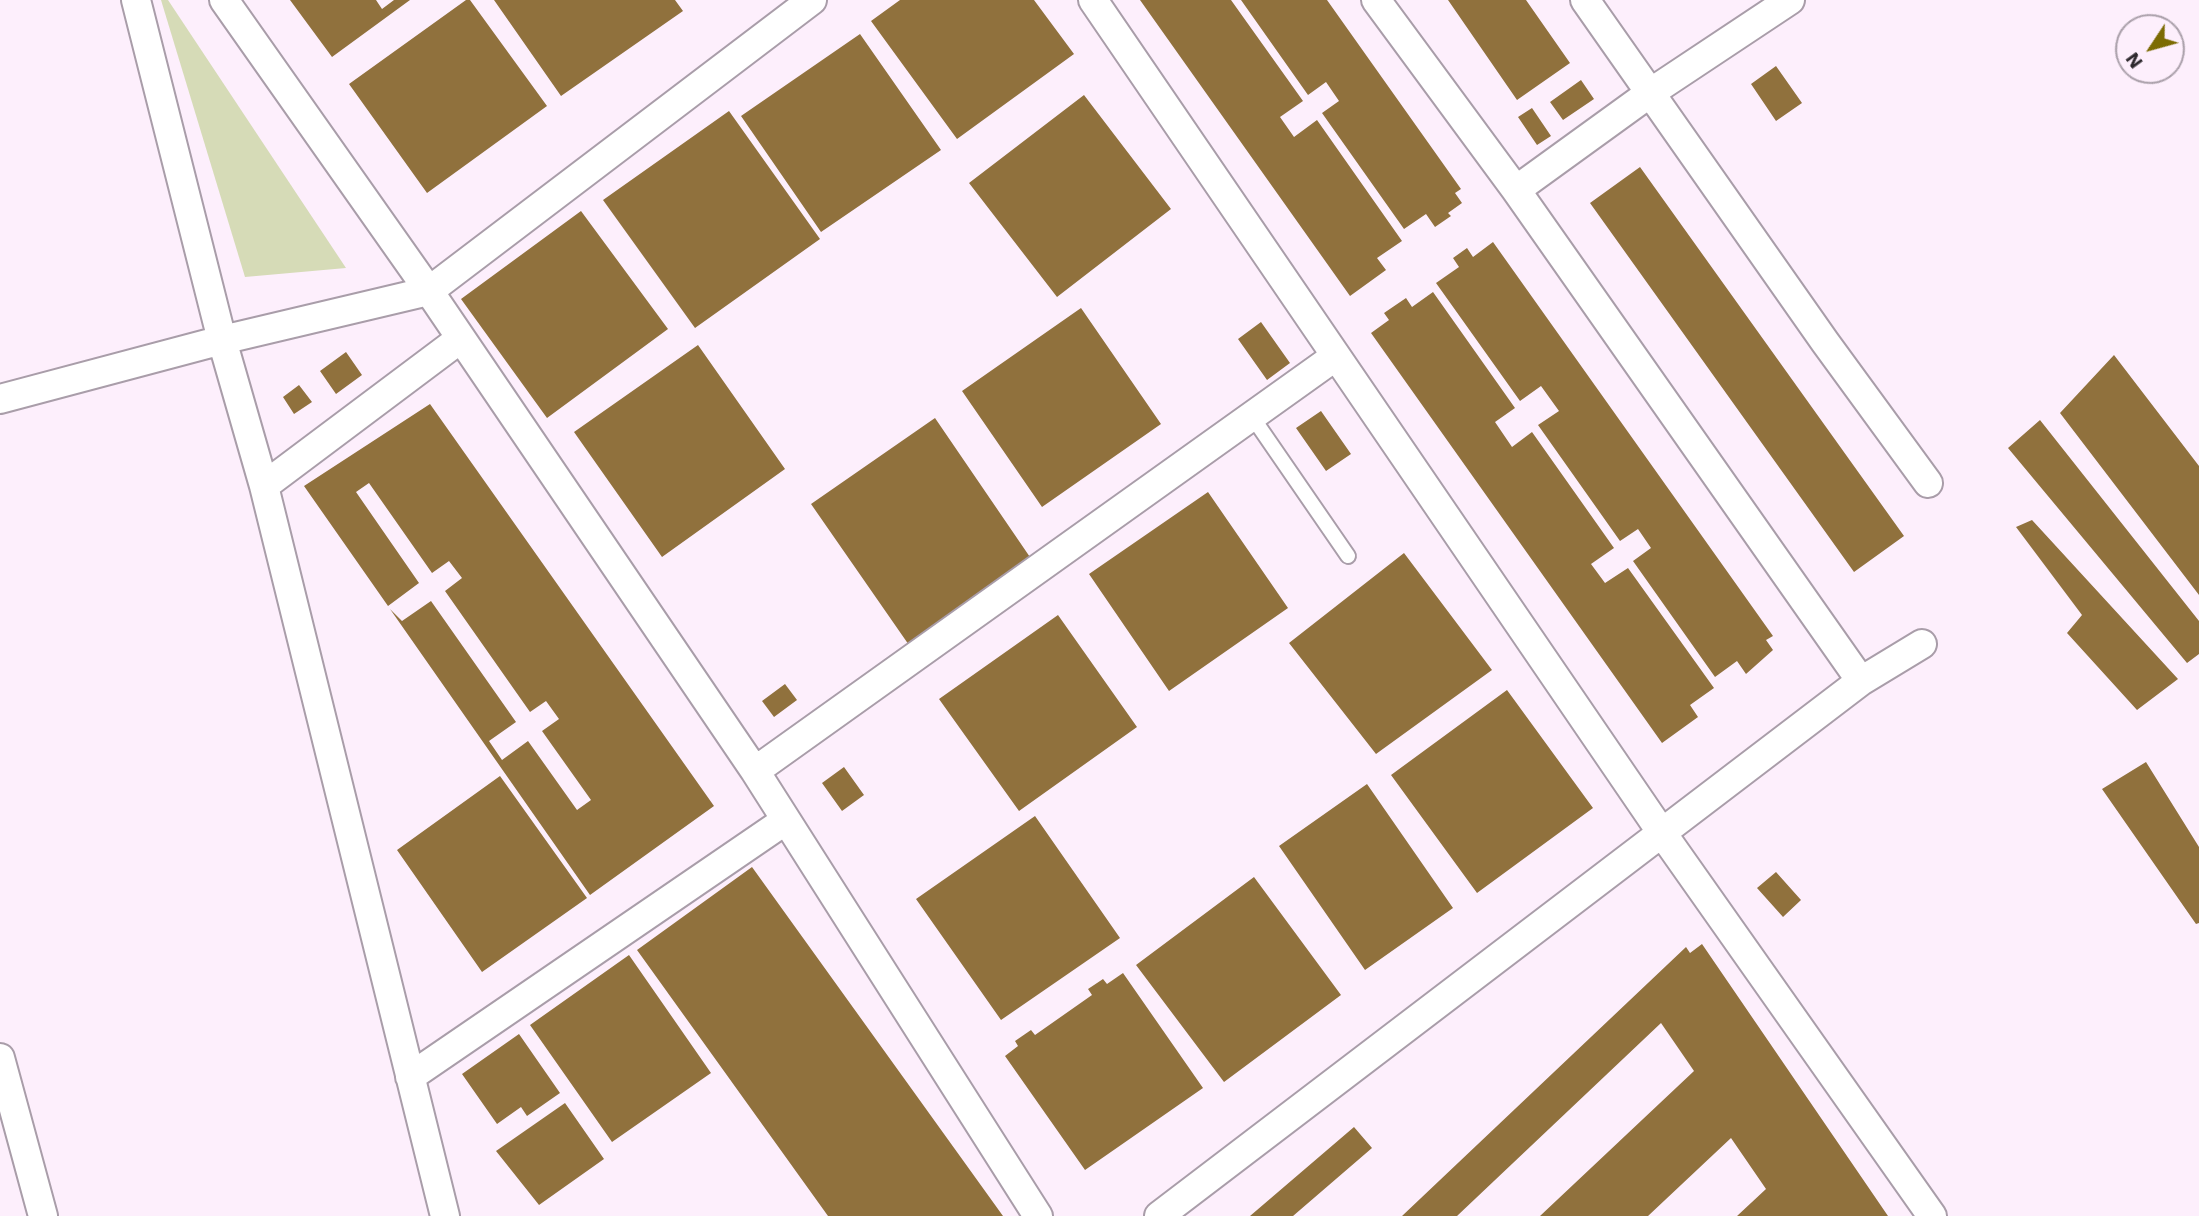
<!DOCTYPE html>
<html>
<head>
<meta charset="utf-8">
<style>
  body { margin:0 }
  #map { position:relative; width:2199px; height:1216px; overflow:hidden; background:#fdeffc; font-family:"Work Sans",sans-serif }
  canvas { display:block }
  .north { position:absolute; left:2115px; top:14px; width:70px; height:70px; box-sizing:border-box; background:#fdeffc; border:2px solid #aaa0aa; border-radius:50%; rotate:234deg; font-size:19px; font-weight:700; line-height:28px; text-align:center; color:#2e292e }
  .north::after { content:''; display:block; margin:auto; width:24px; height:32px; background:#7c6b03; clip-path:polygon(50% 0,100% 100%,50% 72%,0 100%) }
</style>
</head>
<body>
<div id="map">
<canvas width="2199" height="1216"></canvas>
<div class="north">N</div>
</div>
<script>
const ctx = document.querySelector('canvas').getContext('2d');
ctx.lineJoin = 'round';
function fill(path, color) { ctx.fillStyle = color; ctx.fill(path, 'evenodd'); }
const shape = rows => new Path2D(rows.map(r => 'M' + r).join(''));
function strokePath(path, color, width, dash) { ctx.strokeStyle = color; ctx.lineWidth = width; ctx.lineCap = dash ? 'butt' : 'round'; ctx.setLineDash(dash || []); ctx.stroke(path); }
fill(shape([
  [161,0,168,0,346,268,245,277]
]), '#d6dbb7');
fill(shape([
  [290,0,376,0,382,9,394,0,410,0,332,57],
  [466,0,470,0,547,106,427,193,349,84],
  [494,0,675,0,683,11,561,96],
  [900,0,1034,0,1074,54,957,139,871,21],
  [1140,0,1231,0,1303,101,1280,117,1294,137,1317,120,1402,241,1377,258,1386,270,1350,296],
  [1241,0,1327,0,1461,189,1455,193,1462,203,1448,213,1451,216,1435,227,1426,214,1404,229,1322,113,1339,101,1326,82,1308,95],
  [1448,0,1526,0,1570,63,1517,100],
  [860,34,941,150,821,232,741,116],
  [1776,66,1802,103,1776,121,1751,84],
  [1581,80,1594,99,1563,120,1550,102],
  [1084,95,1171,209,1057,297,969,183],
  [1532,108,1551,136,1537,145,1518,117],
  [729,111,820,239,695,328,603,200],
  [1640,167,1904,536,1854,572,1590,203],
  [581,211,668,329,547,418,461,299],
  [1493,242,1773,636,1766,640,1773,650,1746,674,1737,661,1715,677,1633,561,1651,548,1638,529,1620,541,1538,425,1559,411,1541,386,1520,401,1436,283,1459,267,1453,258,1467,248,1473,257],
  [1433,292,1515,408,1495,422,1512,447,1532,432,1614,548,1591,564,1605,583,1628,568,1714,688,1690,705,1698,717,1662,743,1371,333,1389,320,1384,313,1406,298,1412,307],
  [1081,308,1161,424,1042,507,962,391],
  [1261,322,1290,363,1267,380,1238,339],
  [698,345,785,469,662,557,574,432],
  [346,352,362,375,336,394,320,371],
  [2114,355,2199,466,2199,595,2060,413],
  [299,385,312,402,294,414,283,397],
  [430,404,714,806,590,895,390,609,402,621,431,601,516,722,489,741,502,760,528,741,577,810,591,800,542,731,559,719,546,701,530,712,445,591,462,578,449,561,432,573,369,483,356,492,419,583,388,606,304,486],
  [1321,411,1351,454,1326,471,1296,428],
  [935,418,1034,563,911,648,811,504],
  [2040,420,2199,621,2199,654,2187,663,2008,448],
  [1208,492,1288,608,1169,691,1089,574],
  [2032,520,2178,679,2137,710,2067,633,2082,615,2016,527],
  [1404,553,1492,670,1376,754,1289,643],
  [1058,615,1137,727,1019,811,939,699],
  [785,684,797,700,774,717,762,701],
  [1507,690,1593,808,1477,893,1391,775],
  [2146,762,2199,847,2199,923,2196,924,2102,789],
  [844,767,864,795,842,811,822,783],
  [500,776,587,898,482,972,397,850],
  [1367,784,1453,908,1365,970,1279,846],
  [1035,816,1120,938,1001,1020,916,899],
  [752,867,1003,1216,828,1216,637,950],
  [1776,872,1801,900,1783,917,1757,888],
  [1254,877,1341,995,1224,1082,1136,965],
  [1702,944,1888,1216,1737,1216,1766,1189,1731,1138,1648,1216,1540,1216,1694,1071,1661,1023,1457,1216,1402,1216,1686,947,1690,953],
  [629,955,711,1073,612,1142,530,1025],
  [1123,973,1203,1088,1085,1170,1005,1056,1018,1046,1015,1041,1031,1030,1035,1035,1092,995,1088,989,1103,979,1107,984],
  [519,1034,560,1093,527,1116,521,1107,497,1124,462,1074],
  [565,1103,604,1159,539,1205,496,1151],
  [1354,1127,1372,1148,1293,1216,1250,1216]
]), '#90713d');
const service = shape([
  [1251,415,1348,556]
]);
const minor = shape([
  [136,0,222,340,264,486,445,1216],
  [224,0,429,291,755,771,1038,1216],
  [1093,0,1662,833,1932,1216],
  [1376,0,1516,190,1861,681],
  [1585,0,1825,342,1928,483],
  [1516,190,1650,93,1790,0],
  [0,399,222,340,429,291,812,0],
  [264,486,460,339],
  [755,771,1336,356],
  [0,1058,43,1216],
  [410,1077,786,820],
  [1159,1216,1861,681,1922,644]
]);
strokePath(service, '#a99da9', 18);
strokePath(minor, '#a99da9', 32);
strokePath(service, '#fff', 14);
strokePath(minor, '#fff', 28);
</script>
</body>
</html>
